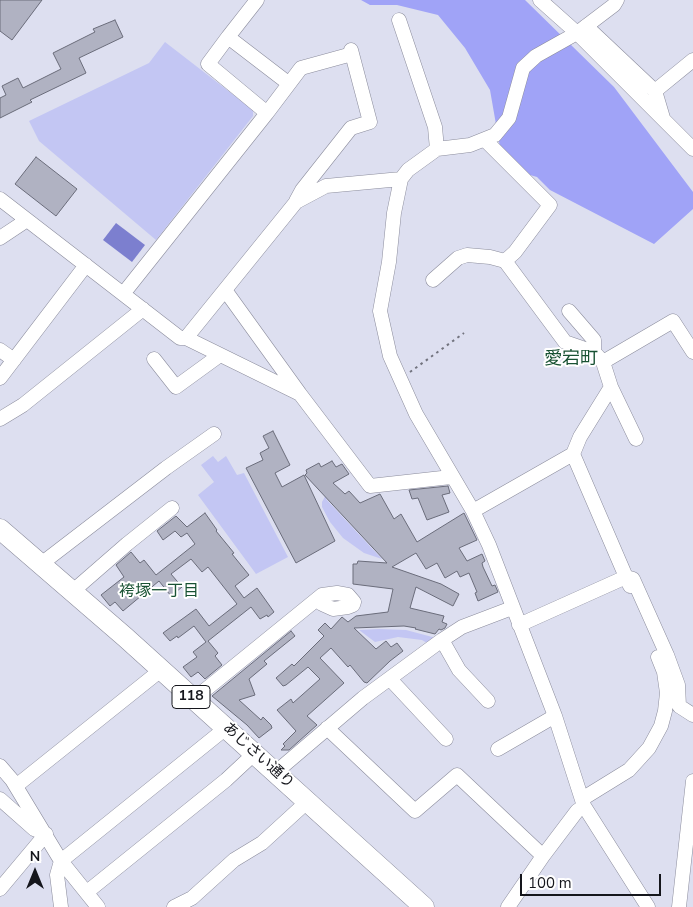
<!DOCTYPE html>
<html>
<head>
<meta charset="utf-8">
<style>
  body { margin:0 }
  #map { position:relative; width:693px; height:907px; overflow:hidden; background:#dddff0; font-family:"Nunito Sans",sans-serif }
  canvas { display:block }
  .north { position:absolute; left:10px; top:847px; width:50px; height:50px; -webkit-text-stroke:4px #fff; paint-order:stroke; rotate:0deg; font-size:14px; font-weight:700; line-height:20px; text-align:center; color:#15161c }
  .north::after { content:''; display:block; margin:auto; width:18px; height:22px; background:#15161c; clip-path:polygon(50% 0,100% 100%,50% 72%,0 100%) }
  .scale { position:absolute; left:520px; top:874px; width:141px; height:22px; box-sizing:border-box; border:2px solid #15161c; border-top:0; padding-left:6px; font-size:15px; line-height:18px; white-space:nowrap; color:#15161c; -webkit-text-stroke:4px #fff; paint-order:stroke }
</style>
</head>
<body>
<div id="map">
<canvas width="693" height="907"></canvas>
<div class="north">N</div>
<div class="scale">100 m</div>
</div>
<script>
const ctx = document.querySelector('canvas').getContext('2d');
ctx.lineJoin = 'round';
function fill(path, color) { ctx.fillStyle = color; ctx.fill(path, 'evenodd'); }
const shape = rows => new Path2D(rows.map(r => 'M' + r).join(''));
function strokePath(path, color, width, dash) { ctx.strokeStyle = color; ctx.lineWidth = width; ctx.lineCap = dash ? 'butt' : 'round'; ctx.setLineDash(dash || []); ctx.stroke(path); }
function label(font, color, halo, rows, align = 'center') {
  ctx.font = font + ' "Nunito Sans","Noto Sans JP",sans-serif'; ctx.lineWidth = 4; ctx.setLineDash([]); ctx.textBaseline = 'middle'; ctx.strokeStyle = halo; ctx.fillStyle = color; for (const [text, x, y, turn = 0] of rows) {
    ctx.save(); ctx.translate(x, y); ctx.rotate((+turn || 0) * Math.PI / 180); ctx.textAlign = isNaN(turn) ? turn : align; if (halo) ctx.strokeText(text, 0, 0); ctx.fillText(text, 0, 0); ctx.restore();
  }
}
fill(shape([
  [165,42,253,110,253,116,156,240,39,141,29,121,149,63],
  [213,456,218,462,226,456,237,475,244,473,288,557,256,574,198,495,214,482,201,465],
  [334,488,326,499,382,559,364,553,343,538,330,522,322,507,322,502,328,491],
  [379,629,406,630,436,638,427,643,422,640,398,637,375,642,359,630]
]), '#c3c6f3');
fill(shape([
  [361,0,525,0,614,87,693,192,693,209,654,244,550,190,537,177,506,168,501,153,490,90,465,48,438,15,397,5,370,5]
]), '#a0a3f7');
fill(shape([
  [116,223,145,245,132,262,103,240]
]), '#7c7fcf');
const building = shape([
  [0,0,42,0,12,40,0,31,0,0],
  [115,20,123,37,79,58,86,73,30,100,32,102,0,118,0,98,6,95,2,86,18,78,23,88,61,69,53,53,95,32,93,29,115,20],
  [36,157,77,189,56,216,15,184,36,157],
  [273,431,290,465,275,473,282,487,304,475,335,541,296,563,246,468,263,460,260,453,269,448,263,436,273,431],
  [332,461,336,467,342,464,349,474,333,483,345,494,349,491,360,503,380,494,394,519,401,514,417,542,464,513,477,540,459,548,467,561,482,554,485,561,482,563,483,567,492,586,495,585,498,592,478,601,475,593,477,592,469,573,460,577,457,571,445,578,437,563,426,569,416,553,392,567,441,584,459,594,453,606,416,587,410,608,444,616,442,622,447,624,445,628,441,630,439,629,435,634,415,629,416,628,404,626,354,628,376,649,386,641,391,647,397,643,403,651,390,661,367,683,364,682,350,665,348,667,331,648,320,658,344,683,307,716,317,725,289,750,281,750,285,746,283,744,296,731,277,710,291,699,293,703,320,679,308,667,286,685,283,686,276,678,292,664,294,666,324,636,318,630,325,623,331,629,342,617,348,622,356,616,388,612,393,589,353,584,353,564,357,564,358,561,387,563,305,475,307,473,306,470,319,463,321,467,332,461],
  [448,486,450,493,442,495,449,512,427,520,418,498,412,499,409,490,448,486],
  [205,513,217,530,216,531,234,553,232,554,249,575,235,586,244,598,257,588,274,612,268,617,267,615,260,619,251,607,208,641,218,653,215,656,222,665,205,679,198,672,191,677,183,667,197,657,193,652,206,642,194,626,178,638,177,636,170,641,163,633,196,609,209,626,237,604,208,567,202,572,191,559,171,574,182,587,171,596,159,581,123,611,115,602,110,606,101,595,124,577,116,565,131,552,140,563,144,560,156,575,195,544,187,533,181,537,175,531,163,540,157,531,176,516,187,527,205,513],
  [291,631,295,636,264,661,267,664,249,679,255,695,239,700,261,720,263,717,271,725,272,728,259,738,247,725,212,696,291,631]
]);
fill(building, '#b0b2c2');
strokePath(building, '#6a6c7a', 1);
const minor = shape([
  [257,0,228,37,288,83],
  [540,0,577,33,693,149],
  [617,0,614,5,577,33,536,56,523,68,509,118,495,135,470,145,437,149,408,170,401,179,394,213,389,262,380,311,390,356,416,414,473,511,489,545,555,716,584,806,648,907],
  [399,20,435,127,437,149],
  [586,26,655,91,663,118],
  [228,37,208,64,267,113],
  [655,91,693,60],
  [485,140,550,205,515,252,505,261],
  [0,199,180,338,186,338,300,394],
  [296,201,302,190,351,128,370,122,351,50],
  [0,238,27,220],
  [433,280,458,258,467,255,490,257,505,261,565,342,594,352,603,362,611,387,580,437,573,454],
  [225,290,300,394,370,486,451,477],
  [123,294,267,113,301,68,352,54],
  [569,311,594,340,594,352],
  [186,338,296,202,326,186,401,179],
  [0,350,14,360],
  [154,359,176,387,220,355],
  [603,362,673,321,693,352],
  [0,378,86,265],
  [611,387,636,439],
  [0,419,23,405,143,309],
  [473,511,573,454,626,577,633,579,667,655,678,685,679,706,693,715],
  [41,564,166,468,214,434],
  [73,591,127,544,172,508],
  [519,625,626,577,630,586],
  [442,640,459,670,488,701],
  [390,679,446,739],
  [194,699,322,595,337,593,348,595,354,602,353,605,348,607,333,609,322,604,320,597],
  [327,728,415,811,457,775,543,856],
  [498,749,555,716],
  [0,766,12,780,61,861,98,907],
  [276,772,363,698,442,640,462,627,512,608],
  [16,786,161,670],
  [0,799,34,829,46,834,0,889],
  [582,799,629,770,649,748,661,726,665,711,667,693,664,672,658,657],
  [87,892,226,780,255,753],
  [61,907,57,875,61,861,226,728],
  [174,907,192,898,234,860,262,843,308,801],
  [508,907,543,856,577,811,584,806],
  [679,907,693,781]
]);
const highway = shape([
  [0,529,125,637,424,907]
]);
strokePath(minor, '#8b8c9c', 15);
strokePath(highway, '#8b8c9c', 21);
strokePath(shape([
  [410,372,464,333]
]), '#72737e', 2, [2.5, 4]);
strokePath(minor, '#fff', 14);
strokePath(highway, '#fff', 20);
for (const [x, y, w] of [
  [191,697,38]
]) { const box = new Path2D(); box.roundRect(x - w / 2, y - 11.5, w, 23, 4); ctx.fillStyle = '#fff'; ctx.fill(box); strokePath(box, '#15161c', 1); }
label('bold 14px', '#15161c', null, [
  ["118",191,697]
]);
label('15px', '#15161c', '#fff', [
  ["あじさい通り",258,756,42]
]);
label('16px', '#185233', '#fff', [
  ["袴塚一丁目",159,592]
]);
label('18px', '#185233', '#fff', [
  ["愛宕町",571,360]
]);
</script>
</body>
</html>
